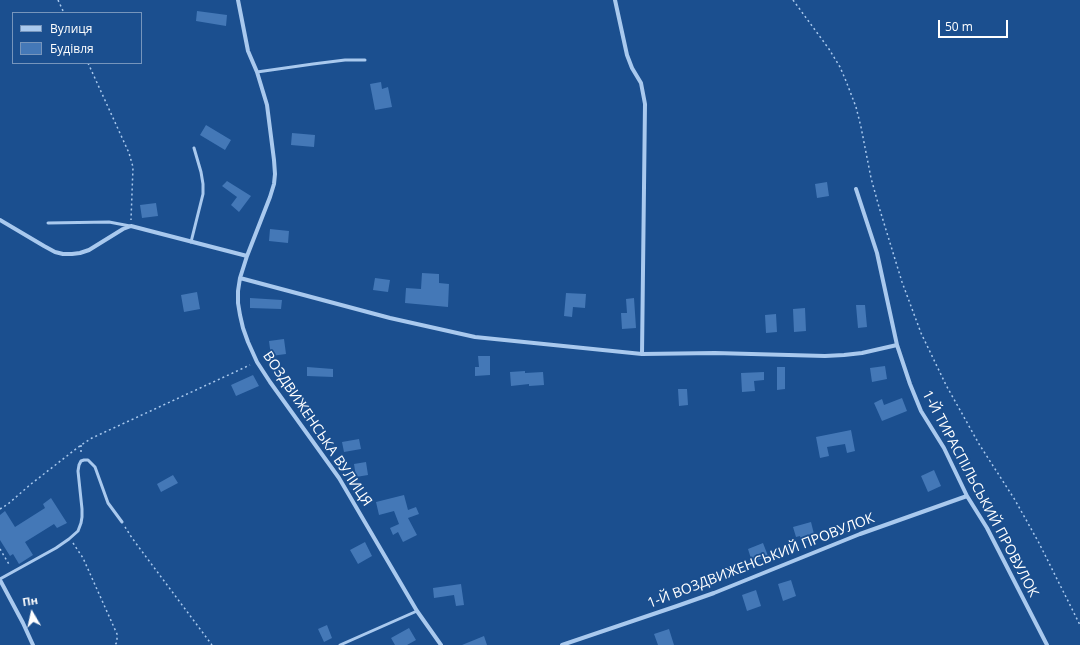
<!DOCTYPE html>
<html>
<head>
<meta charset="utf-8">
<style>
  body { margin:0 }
  #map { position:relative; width:1080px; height:645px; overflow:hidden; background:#1b4f8f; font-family:"Open Sans",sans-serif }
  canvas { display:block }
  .legend { position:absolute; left:12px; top:12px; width:130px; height:52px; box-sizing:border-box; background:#1b4f8f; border:1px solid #7695bc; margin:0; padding:5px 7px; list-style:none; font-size:12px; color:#fff }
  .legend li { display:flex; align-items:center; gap:8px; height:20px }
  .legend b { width:20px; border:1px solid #7695bc }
  .north { position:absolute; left:12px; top:593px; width:40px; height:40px; -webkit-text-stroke:3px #1b4f8f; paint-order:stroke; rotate:351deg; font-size:11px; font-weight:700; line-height:16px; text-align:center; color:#fff }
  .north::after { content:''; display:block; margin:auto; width:14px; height:18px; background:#fff; clip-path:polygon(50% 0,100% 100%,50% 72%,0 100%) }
  .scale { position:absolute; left:938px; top:20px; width:70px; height:18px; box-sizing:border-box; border:2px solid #fff; border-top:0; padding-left:5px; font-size:12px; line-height:14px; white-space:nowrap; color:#fff; -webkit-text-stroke:3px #1b4f8f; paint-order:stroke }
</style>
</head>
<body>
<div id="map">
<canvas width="1080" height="645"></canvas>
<ul class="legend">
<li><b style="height:5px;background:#a9c9ee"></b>Вулиця</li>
<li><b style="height:11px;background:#4478b7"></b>Будівля</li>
</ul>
<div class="north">Пн</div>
<div class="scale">50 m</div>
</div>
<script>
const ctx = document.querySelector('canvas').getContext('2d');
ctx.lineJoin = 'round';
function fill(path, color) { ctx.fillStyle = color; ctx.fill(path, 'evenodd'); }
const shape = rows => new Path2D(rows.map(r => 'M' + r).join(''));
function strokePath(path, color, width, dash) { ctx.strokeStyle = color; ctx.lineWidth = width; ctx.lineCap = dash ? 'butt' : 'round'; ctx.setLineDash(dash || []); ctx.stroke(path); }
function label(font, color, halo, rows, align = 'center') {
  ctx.font = font + ' "Open Sans",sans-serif'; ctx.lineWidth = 3.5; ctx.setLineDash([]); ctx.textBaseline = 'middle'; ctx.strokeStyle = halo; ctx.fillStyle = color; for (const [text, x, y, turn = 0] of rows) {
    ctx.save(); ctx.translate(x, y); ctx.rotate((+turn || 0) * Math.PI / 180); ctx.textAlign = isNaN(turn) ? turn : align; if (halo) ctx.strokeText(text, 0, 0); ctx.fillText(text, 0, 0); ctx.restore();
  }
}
fill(shape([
  [197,11,227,15,226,26,196,21],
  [381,82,382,89,388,87,392,107,375,110,370,84],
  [206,125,231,140,225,150,200,135],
  [292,133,315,135,314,147,291,145],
  [227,181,251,196,239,212,231,205,237,197,222,186],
  [827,182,829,196,817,198,815,184],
  [156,203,158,216,142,218,140,205],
  [270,229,289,231,288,243,269,241],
  [422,273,439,274,439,283,449,284,448,307,405,303,406,288,421,289],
  [375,278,390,280,388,292,373,290],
  [197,292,200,309,184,312,181,295],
  [566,293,586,294,585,308,573,307,572,317,564,316],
  [250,298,282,300,281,309,250,308],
  [634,298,636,328,622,329,621,313,627,313,626,299],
  [856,305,865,305,867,327,858,328],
  [805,308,806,331,794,332,793,309],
  [776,314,777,332,766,333,765,315],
  [284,339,286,354,271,356,269,341],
  [478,356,490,356,490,375,475,376,475,367,479,367],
  [885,366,887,379,872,382,870,368],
  [307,367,333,369,333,377,307,376],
  [777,367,785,367,785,389,777,390],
  [525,371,525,373,543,372,544,385,529,386,529,384,511,386,510,372],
  [764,372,764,380,754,381,755,391,742,392,741,373],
  [253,375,259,386,236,396,231,385],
  [678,389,687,389,688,405,679,406],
  [902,398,907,411,882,421,874,403,882,399,884,405],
  [851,430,855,451,847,453,845,444,827,447,829,456,820,458,816,437],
  [359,439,361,449,344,452,342,442],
  [366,462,368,475,356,477,354,464],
  [934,470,941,486,928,492,921,476],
  [173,475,178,483,161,492,157,484],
  [404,495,408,510,416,507,419,514,408,518,417,535,403,542,398,532,393,535,390,528,399,524,394,511,379,515,376,502],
  [51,498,67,523,57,528,54,524,25,542,33,555,19,564,13,554,10,556,0,540,0,515,5,511,15,527,45,508,43,504],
  [811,522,815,538,802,542,800,536,796,537,793,527],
  [365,542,372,556,358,564,350,550],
  [763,543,768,556,752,562,748,549],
  [791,580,796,596,783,601,778,584],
  [461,584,464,605,456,606,454,595,434,598,433,588],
  [756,590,761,606,747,611,742,595],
  [327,625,332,638,324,642,318,629],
  [409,628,416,640,407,645,395,645,391,638],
  [669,629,674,645,658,645,654,634],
  [484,636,487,645,462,645]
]), '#4478b7');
strokePath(shape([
  [58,0,64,13],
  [793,0,829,49,840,67,846,81,856,107,861,127,871,178,879,207,902,282,921,333,946,385,979,444,1015,500,1039,543,1080,625],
  [88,63,129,153,133,167,131,220],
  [81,445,81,455],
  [0,509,8,504,31,484,81,445,92,438,250,365],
  [125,527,132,538,212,645],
  [73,543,83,558,117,634,117,642,115,645],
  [0,549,10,566]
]), '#a9c9ee', 1.5, [2, 3]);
strokePath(shape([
  [257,72,313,64,345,60,365,60],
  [48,223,109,222,130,226],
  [191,242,203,194,203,184,201,172,194,148],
  [0,579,56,548,69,539,78,531,81,523,82,517,82,509,78,471,79,465,81,461,84,460,88,460,95,467,108,503,122,522],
  [340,645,417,611]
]), '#a9c9ee', 3);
strokePath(shape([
  [238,0,248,51,257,72,267,105,274,160,275,174,274,184,270,197,247,256,240,278,238,291,238,303,240,315,243,328,248,342,257,362,270,382,339,478,417,611,441,645],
  [615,0,627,55,632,68,641,83,645,104,642,354],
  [856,189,877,253,897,345,910,384,921,411,944,448,967,496,987,528,1047,645],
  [0,220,44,246,55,252,63,254,72,254,80,253,89,250,123,229,131,226,247,256],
  [240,278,390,318,475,337,642,354,715,353,825,356,844,355,862,353,897,345],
  [0,580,23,623,33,645],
  [562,645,677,606,714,593,860,534,967,496]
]), '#a9c9ee', 4);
label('14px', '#fff', '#1b4f8f', [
  ["ВОЗДВИЖЕНСЬКА ВУЛИЦЯ",317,429,56],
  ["1-Й ТИРАСПІЛЬСЬКИЙ ПРОВУЛОК",980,494,62],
  ["1-Й ВОЗДВИЖЕНСЬКИЙ ПРОВУЛОК",761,561,-21]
]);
</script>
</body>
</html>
